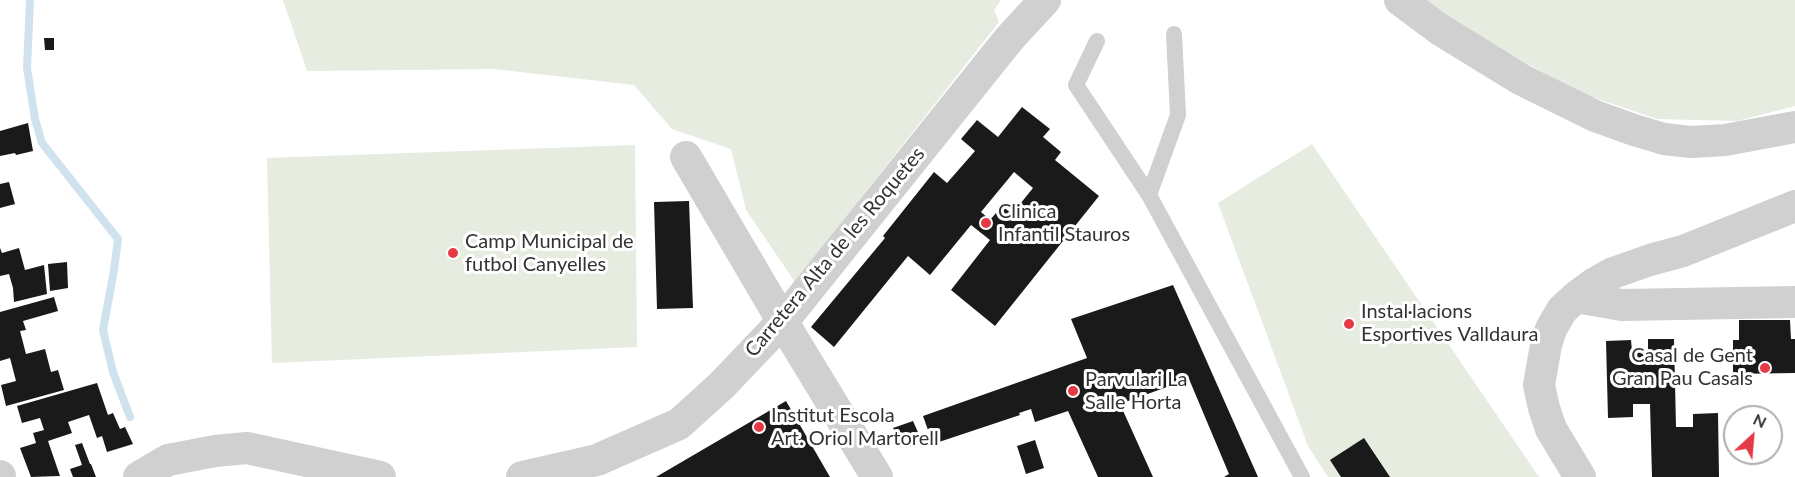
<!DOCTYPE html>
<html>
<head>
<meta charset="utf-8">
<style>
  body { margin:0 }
  #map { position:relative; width:1795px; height:477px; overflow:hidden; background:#fff; font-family:Lato,sans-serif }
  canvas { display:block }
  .north { position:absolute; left:1723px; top:405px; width:60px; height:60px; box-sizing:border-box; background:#fff; border:2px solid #adadad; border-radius:50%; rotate:26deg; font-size:16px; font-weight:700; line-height:24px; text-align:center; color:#333 }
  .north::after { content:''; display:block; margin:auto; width:21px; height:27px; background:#e63946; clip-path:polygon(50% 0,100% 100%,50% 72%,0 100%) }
</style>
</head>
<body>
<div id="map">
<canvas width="1795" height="477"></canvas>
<div class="north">N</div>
</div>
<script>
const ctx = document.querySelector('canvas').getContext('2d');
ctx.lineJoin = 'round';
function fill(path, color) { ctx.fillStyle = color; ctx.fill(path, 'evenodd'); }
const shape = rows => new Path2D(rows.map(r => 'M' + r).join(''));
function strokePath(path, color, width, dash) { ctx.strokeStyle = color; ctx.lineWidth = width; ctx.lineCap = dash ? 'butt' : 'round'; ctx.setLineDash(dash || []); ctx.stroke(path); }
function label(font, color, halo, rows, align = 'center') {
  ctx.font = font + ' Lato,sans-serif'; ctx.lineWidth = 6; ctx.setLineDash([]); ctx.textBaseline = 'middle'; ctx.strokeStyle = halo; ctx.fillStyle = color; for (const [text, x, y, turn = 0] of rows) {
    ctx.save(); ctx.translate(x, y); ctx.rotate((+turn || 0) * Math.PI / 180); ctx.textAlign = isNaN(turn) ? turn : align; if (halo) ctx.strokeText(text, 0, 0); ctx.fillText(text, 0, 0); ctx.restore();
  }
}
fill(shape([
  [283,0,1001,0,994,10,999,22,795,282,746,210,731,149,672,129,634,85,494,69,307,71],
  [1424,0,1795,0,1795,106,1737,121,1657,119,1577,92,1454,22],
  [1312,144,1539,477,1328,477,1308,446,1218,203],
  [635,145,637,347,272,363,267,158]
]), '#e6ecdf');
strokePath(shape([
  [30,0,27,68,35,119,42,143,118,239,114,270,103,330,113,372,130,417]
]), '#cfe2ee', 8);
fill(shape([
  [44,38,54,38,54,50,45,50],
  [1022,107,1050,129,1043,137,1061,152,1055,160,1099,196,995,326,951,290,990,240,971,225,930,275,908,256,834,347,811,327,885,238,883,236,934,172,947,183,975,151,961,139,977,120,998,137],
  [1014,172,1033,188,1012,214,1002,206,990,220,981,212],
  [28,123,33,151,16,155,15,153,0,156,0,131],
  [9,182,15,204,0,208,0,184],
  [689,201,693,308,657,309,654,202],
  [0,248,2,253,19,248,25,270,44,265,47,294,14,302,13,288,9,274,0,276],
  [67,262,68,288,50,291,48,264],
  [1173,285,1258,477,1224,477,1229,474,1189,379,1120,404,1153,477,1098,477,1068,411,1035,422,1031,409,1019,413,1020,415,933,444,923,416,1087,358,1071,319],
  [54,297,58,311,23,321,26,330,20,331,26,354,45,349,51,372,58,370,64,390,6,406,1,385,16,381,10,358,0,361,0,312],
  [1739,320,1790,320,1791,339,1795,339,1795,373,1733,374,1733,340,1739,340],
  [1648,339,1674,339,1676,427,1693,427,1693,414,1718,413,1719,477,1652,477,1650,404,1633,404,1633,417,1608,418,1606,341,1631,340,1632,351,1648,350],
  [97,383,108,415,113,413,120,429,125,427,133,444,107,452,102,436,97,438,89,415,68,422,72,433,48,441,60,476,31,477,20,448,36,443,33,433,44,430,40,418,22,423,17,406],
  [786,401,830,477,656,477],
  [913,421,921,439,903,444,893,428],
  [1364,438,1390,477,1341,477,1330,460],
  [1035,440,1044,468,1026,474,1017,446],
  [82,443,90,464,91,464,96,477,73,477,70,469,82,465,75,445]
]), '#1a1a1a');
strokePath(shape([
  [1097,41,1076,85,1149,195,1302,477],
  [1149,195,1178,115,1174,34]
]), '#d0d0d0', 16);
strokePath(shape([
  [1400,0,1439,29,1522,80,1595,116,1634,130,1664,139,1691,142,1725,140,1795,127],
  [686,157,793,339,877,477],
  [1576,297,1622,305,1795,302],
  [0,476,0,477],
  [139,477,168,460,215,451,247,448,380,477],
  [522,477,597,460,679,424,722,385,783,321,1009,39,1045,0],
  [1580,477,1551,429,1544,408,1539,385,1546,345,1551,329,1562,310,1576,297,1595,283,1613,273,1650,260,1683,251,1795,206]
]), '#d0d0d0', 32);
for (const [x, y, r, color] of [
  [986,223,6,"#e63946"],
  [453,253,6,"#e63946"],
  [1349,324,6,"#e63946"],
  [1765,368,6,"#e63946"],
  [1073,391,6,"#e63946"],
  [759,427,6,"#e63946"]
]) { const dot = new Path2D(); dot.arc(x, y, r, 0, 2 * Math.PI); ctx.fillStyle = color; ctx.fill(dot); strokePath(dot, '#fff', 2); }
label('20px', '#333', '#fff', [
  ["Clinica",998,212],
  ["Infantil Stauros",998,235],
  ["Camp Municipal de",465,242],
  ["futbol Canyelles",465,265],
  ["Instal·lacions",1361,312],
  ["Esportives Valldaura",1361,335],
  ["Casal de Gent",1753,356,"right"],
  ["Gran Pau Casals",1753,379,"right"],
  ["Parvulari La",1085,380],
  ["Salle Horta",1085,403],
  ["Institut Escola",771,416],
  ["Art. Oriol Martorell",771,439]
], 'left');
label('20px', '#333', '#fff', [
  ["Carretera Alta de les Roquetes",835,252,-50]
]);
</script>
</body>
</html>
